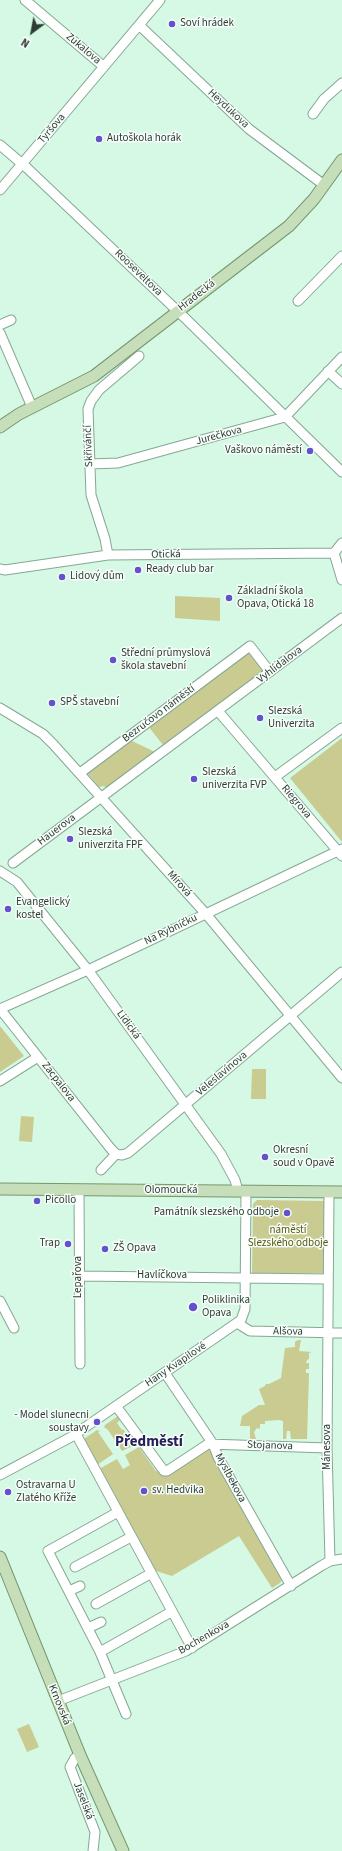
<!DOCTYPE html>
<html>
<head>
<meta charset="utf-8">
<style>
  body { margin:0 }
  #map { position:relative; width:342px; height:1851px; overflow:hidden; background:#d5f9e4; font-family:"Source Sans 3",sans-serif }
  canvas { display:block }
  .north { position:absolute; left:12px; top:12px; width:40px; height:40px; -webkit-text-stroke:3px #f7fefa; paint-order:stroke; rotate:212deg; font-size:11px; font-weight:700; line-height:16px; text-align:center; color:#2e3c34 }
  .north::after { content:''; display:block; margin:auto; width:14px; height:18px; background:#2e3c34; clip-path:polygon(50% 0,100% 100%,50% 72%,0 100%) }
</style>
</head>
<body>
<div id="map">
<canvas width="342" height="1851"></canvas>
<div class="north">N</div>
</div>
<script>
const ctx = document.querySelector('canvas').getContext('2d');
ctx.lineJoin = 'round';
function fill(path, color) { ctx.fillStyle = color; ctx.fill(path, 'evenodd'); }
const shape = rows => new Path2D(rows.map(r => 'M' + r).join(''));
function strokePath(path, color, width, dash) { ctx.strokeStyle = color; ctx.lineWidth = width; ctx.lineCap = dash ? 'butt' : 'round'; ctx.setLineDash(dash || []); ctx.stroke(path); }
function label(font, color, halo, rows, align = 'center') {
  ctx.font = font + ' "Source Sans 3",sans-serif'; ctx.lineWidth = 3; ctx.setLineDash([]); ctx.textBaseline = 'middle'; ctx.strokeStyle = halo; ctx.fillStyle = color; for (const [text, x, y, turn = 0] of rows) {
    ctx.save(); ctx.translate(x, y); ctx.rotate((+turn || 0) * Math.PI / 180); ctx.textAlign = isNaN(turn) ? turn : align; if (halo) ctx.strokeText(text, 0, 0); ctx.fillText(text, 0, 0); ctx.restore();
  }
}
fill(shape([
  [175,596,220,598,220,621,175,618],
  [248,651,263,671,163,745,148,726],
  [342,738,342,842,290,778],
  [130,740,155,752,106,788,104,786,99,787,87,773],
  [0,1026,24,1056,0,1072],
  [252,1069,266,1069,266,1099,251,1099],
  [21,1116,34,1117,32,1142,19,1141],
  [257,1200,324,1201,324,1273,252,1273,253,1204],
  [298,1340,301,1340,299,1351,312,1352,309,1353,309,1359,307,1360,306,1363,309,1363,309,1369,306,1369,306,1373,309,1373,307,1439,291,1439,290,1431,287,1431,286,1439,283,1439,283,1421,279,1420,265,1421,265,1424,260,1424,260,1429,257,1428,254,1432,256,1439,250,1439,250,1426,240,1426,242,1416,259,1405,265,1405,259,1389,265,1386,266,1384,269,1384,281,1378,285,1348,295,1347,295,1342],
  [118,1416,121,1419,117,1423,122,1430,123,1429,126,1433,124,1434,130,1442,134,1440,137,1444,122,1451,108,1430,104,1427,105,1425],
  [97,1430,100,1431,98,1432,113,1454,97,1465,81,1441],
  [139,1447,156,1471,166,1474,208,1447,282,1580,280,1583,272,1588,239,1536,172,1576,153,1570,99,1469,117,1459,123,1469,130,1465,125,1455],
  [29,1724,39,1747,27,1752,17,1729]
]), '#c9cb91');
const minor = shape([
  [25,0,103,66],
  [139,25,249,129,324,185],
  [313,114,324,99,342,83],
  [0,145,27,168,186,319,342,472],
  [0,190,160,0],
  [298,301,342,256],
  [0,325,11,320],
  [0,333,32,407],
  [328,371,342,384],
  [90,464,118,463,285,417,342,357],
  [342,543,334,553,342,580],
  [108,555,105,539,91,495,88,409,91,401,99,390,139,356],
  [0,569,5,570,108,555,334,553],
  [0,708,43,734,53,744,206,914,342,1078],
  [218,711,342,856],
  [80,773,250,646,270,672],
  [275,777,342,728],
  [13,863,342,618],
  [0,871,17,882,88,970,221,1154,235,1180,238,1191],
  [0,1009,111,1149,116,1154,122,1155,128,1153,342,972],
  [0,1009,88,970,342,849],
  [0,1081,38,1057],
  [101,1170,116,1154],
  [79,1190,80,1364],
  [329,1192,327,1448,330,1561],
  [79,1276,328,1279],
  [0,1301,14,1328],
  [237,1323,250,1331,342,1333],
  [165,1373,213,1444,218,1457,291,1586],
  [116,1406,164,1471,167,1471,208,1444,327,1448],
  [76,1434,192,1648],
  [0,1475,71,1437,241,1320,245,1309,246,1191],
  [118,1512,48,1551,100,1652,126,1714],
  [75,1567,131,1537],
  [69,1591,80,1586],
  [96,1604,150,1574],
  [88,1628,101,1622],
  [100,1652,171,1612],
  [58,1701,186,1651,321,1566,330,1561,342,1559],
  [80,1755,75,1758,70,1767,95,1832,93,1851]
]);
const major = shape([
  [0,427,19,414,94,376,289,226,314,199,342,160],
  [0,1189,342,1192],
  [0,1557,80,1755,123,1851]
]);
strokePath(minor, '#86a794', 11);
strokePath(major, '#78976c', 13);
strokePath(minor, '#fff', 9);
strokePath(major, '#c6deb9', 11);
for (const [x, y, r, color] of [
  [172,24,4,"#6252cb"],
  [99,139,4,"#6252cb"],
  [310,451,4,"#6252cb"],
  [138,570,4,"#6252cb"],
  [62,577,4,"#6252cb"],
  [229,598,4,"#6252cb"],
  [113,660,4,"#6252cb"],
  [52,703,4,"#6252cb"],
  [260,718,4,"#6252cb"],
  [194,779,4,"#6252cb"],
  [70,839,4,"#6252cb"],
  [8,909,4,"#6252cb"],
  [265,1157,4,"#6252cb"],
  [37,1201,4,"#6252cb"],
  [287,1213,4,"#6252cb"],
  [68,1244,4,"#6252cb"],
  [105,1249,4,"#6252cb"],
  [193,1307,5,"#6252cb"],
  [97,1422,4,"#6252cb"],
  [144,1491,4,"#6252cb"],
  [8,1492,4,"#6252cb"]
]) { const dot = new Path2D(); dot.arc(x, y, r, 0, 2 * Math.PI); ctx.fillStyle = color; ctx.fill(dot); strokePath(dot, '#f7fefa', 1.5); }
label('11px', '#2e3c34', '#f7fefa', [
  ["Soví hrádek",180,24],
  ["Autoškola horák",107,139],
  ["Vaškovo náměstí",302,451,"right"],
  ["Ready club bar",146,570],
  ["Lidový dům",70,577],
  ["Základní škola",237,592],
  ["Opava, Otická 18",237,605],
  ["Střední průmyslová",121,654],
  ["škola stavební",121,667],
  ["SPŠ stavební",60,703],
  ["Slezská",268,712],
  ["Univerzita",268,725],
  ["Slezská",202,773],
  ["univerzita FVP",202,786],
  ["Slezská",78,833],
  ["univerzita FPF",78,846],
  ["Evangelický",16,903],
  ["kostel",16,916],
  ["Okresní",273,1151],
  ["soud v Opavě",273,1164],
  ["Picollo",45,1201],
  ["Památník slezského odboje",279,1213,"right"],
  ["Trap",60,1244,"right"],
  ["ZŠ Opava",113,1249],
  ["Poliklinika",202,1301],
  ["Opava",202,1314],
  ["- Model slunecni",89,1416,"right"],
  ["soustavy",89,1429,"right"],
  ["Ostravarna U",16,1486],
  ["Zlatého Kříže",16,1499],
  ["sv. Hedvika",152,1491]
], 'left');
label('11px', '#2e3c34', '#f7fefa', [
  ["Zukalova",83,49,40],
  ["Heydukova",228,109,43],
  ["Tyršova",52,129,-50],
  ["Rooseveltova",138,273,44],
  ["Hradecká",197,296,-38],
  ["Jurečkova",219,436,-15],
  ["Skřivánčí",89,446,-92],
  ["Otická",166,555,-1],
  ["Vyhlídalova",280,665,-37],
  ["Bezručovo náměstí",159,714,-37],
  ["Riegrova",296,802,50],
  ["Hauerova",57,830,-37],
  ["Mírová",179,884,48],
  ["Na Rybníčku",171,930,-26],
  ["Lidická",128,1025,54],
  ["Veleslavínova",222,1074,-40],
  ["Zacpalova",58,1082,52],
  ["Olomoucká",171,1191],
  ["Havlíčkova",162,1276],
  ["Lepařova",79,1277,-90],
  ["Alšova",288,1332,1],
  ["Hany Kvapilové",176,1365,-34],
  ["Stojanova",270,1446,2],
  ["Mánesova",328,1447,-90],
  ["Myslbekova",230,1478,62],
  ["Bochenkova",204,1638,-30],
  ["Krnovská",59,1705,68],
  ["Jaselská",83,1801,69]
]);
label('11px', '#59590e', '#f7fefa', [
  ["náměstí",288,1231],
  ["Slezského odboje",288,1244]
]);
label('bold 15px', '#261e58', '#f7fefa', [
  ["Předměstí",149,1443]
]);
</script>
</body>
</html>
